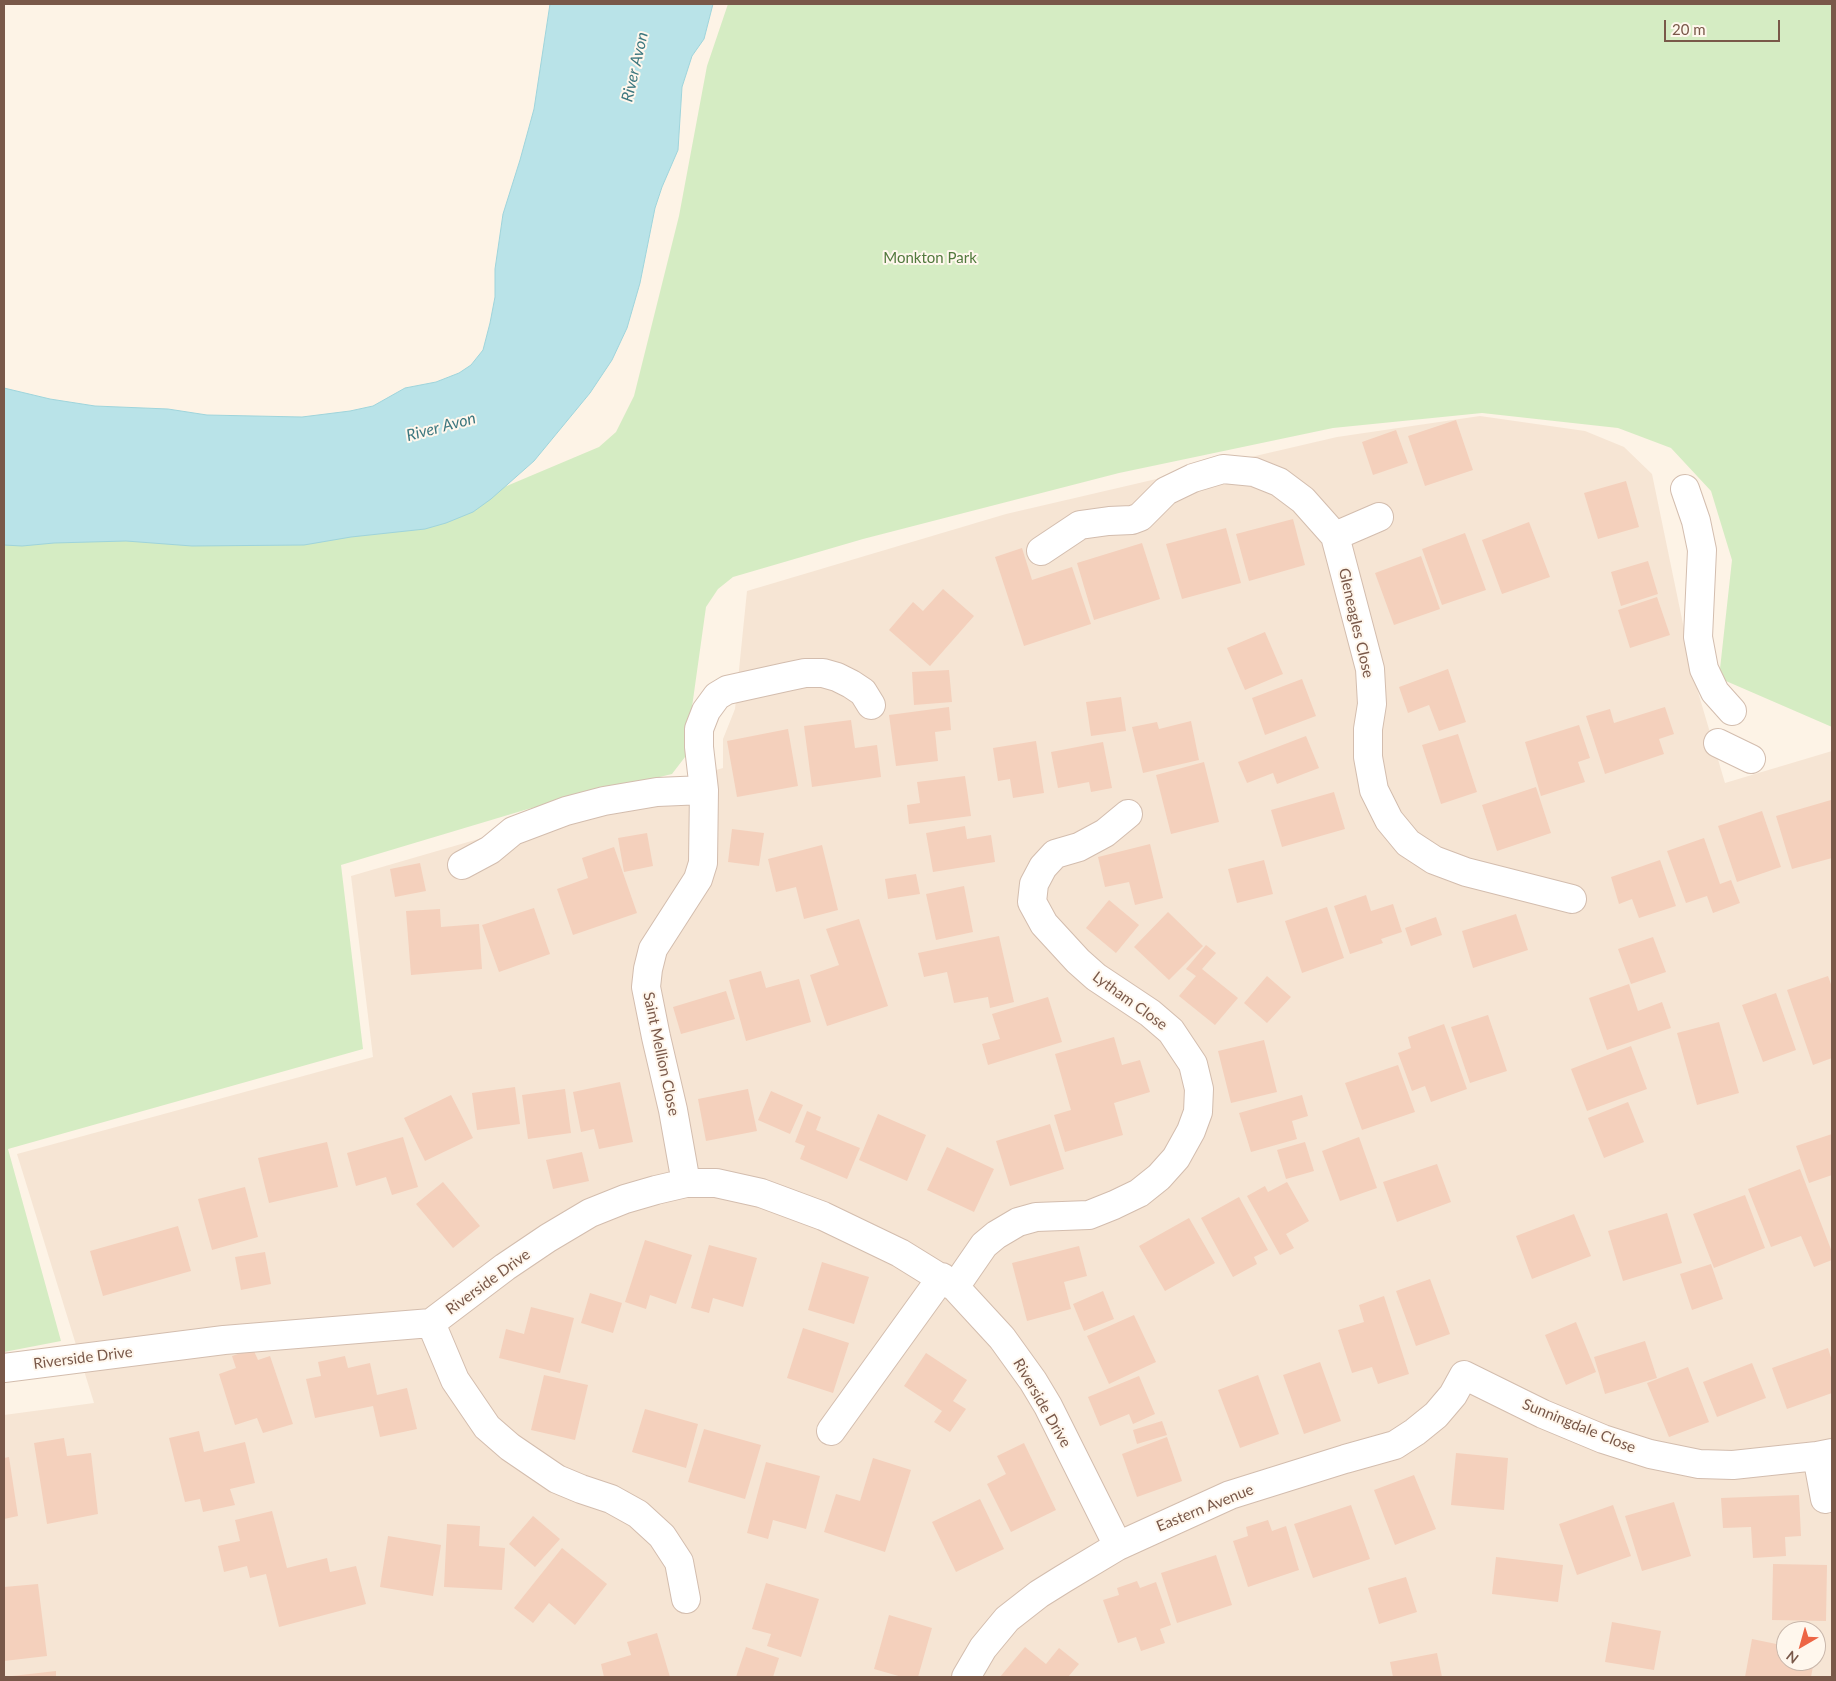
<!DOCTYPE html>
<html>
<head>
<meta charset="utf-8">
<style>
  body { margin:0 }
  #map { position:relative; width:1836px; height:1681px; overflow:hidden; background:#fdf3e6; font-family:Lato,sans-serif }
  canvas { display:block }
  .frame { position:absolute; inset:0; border:5px solid #795849; pointer-events:none }
  .north { position:absolute; left:1776px; top:1621px; width:50px; height:50px; box-sizing:border-box; background:#fff7ed; border:1px solid #c9b7ab; border-radius:50%; rotate:218deg; font-size:14px; font-weight:700; line-height:20px; text-align:center; color:#795849 }
  .north::after { content:''; display:block; margin:auto; width:18px; height:22px; background:#ed6545; clip-path:polygon(50% 0,100% 100%,50% 72%,0 100%) }
  .scale { position:absolute; left:1664px; top:20px; width:116px; height:22px; box-sizing:border-box; border:2px solid #795849; border-top:0; padding-left:6px; font-size:15px; line-height:18px; white-space:nowrap; color:#795849; -webkit-text-stroke:4px #fff7ed; paint-order:stroke }
</style>
</head>
<body>
<div id="map">
<canvas width="1836" height="1681"></canvas>
<div class="frame"></div>
<div class="north">N</div>
<div class="scale">20 m</div>
</div>
<script>
const ctx = document.querySelector('canvas').getContext('2d');
ctx.lineJoin = 'round';
function fill(path, color) { ctx.fillStyle = color; ctx.fill(path, 'evenodd'); }
const shape = rows => new Path2D(rows.map(r => 'M' + r).join(''));
function strokePath(path, color, width, dash) { ctx.strokeStyle = color; ctx.lineWidth = width; ctx.lineCap = dash ? 'butt' : 'round'; ctx.setLineDash(dash || []); ctx.stroke(path); }
function label(font, color, halo, rows, align = 'center') {
  ctx.font = font + ' Lato,sans-serif'; ctx.lineWidth = 4; ctx.setLineDash([]); ctx.textBaseline = 'middle'; ctx.strokeStyle = halo; ctx.fillStyle = color; for (const [text, x, y, turn = 0] of rows) {
    ctx.save(); ctx.translate(x, y); ctx.rotate((+turn || 0) * Math.PI / 180); ctx.textAlign = isNaN(turn) ? turn : align; if (halo) ctx.strokeText(text, 0, 0); ctx.fillText(text, 0, 0); ctx.restore();
  }
}
fill(shape([
  [1480,416,1585,431,1624,447,1652,474,1695,682,1725,783,1832,751,1832,1677,4,1677,4,1415,94,1403,17,1154,373,1057,351,876,723,768,723,739,735,709,747,591,1006,514,1337,437],
  [1786,1631,1816,1631,1816,1661,1786,1661]
]), '#f6e5d4');
fill(shape([
  [728,4,1832,4,1832,727,1719,678,1732,560,1711,491,1671,448,1618,428,1482,413,1333,428,1119,473,863,539,733,577,718,589,706,607,685,757,672,774,528,809,341,865,363,1049,8,1149,61,1341,4,1352,4,518,464,504,599,447,616,432,634,396,679,216,707,66]
]), '#d5ecc3');
const water = shape([
  [550,4,713,4,704,39,692,56,682,87,678,150,662,187,655,208,640,283,627,328,612,360,590,393,534,461,491,499,473,512,446,523,425,529,351,537,304,545,192,546,126,541,54,543,22,546,4,545,4,388,50,399,95,406,168,409,207,415,302,417,350,411,373,406,405,388,436,382,459,373,471,365,483,350,490,323,495,297,495,269,503,214,520,160,534,109,550,4]
]);
fill(water, '#b9e3e8');
strokePath(water, '#9fd4db', 1);
fill(shape([
  [1456,420,1473,470,1425,486,1408,436],
  [1396,430,1408,463,1373,475,1362,442],
  [1626,481,1639,527,1598,539,1584,493],
  [1293,519,1305,565,1249,581,1236,534],
  [1529,522,1550,577,1502,594,1482,540],
  [1226,528,1241,583,1182,599,1166,544],
  [1465,533,1486,590,1442,605,1422,549],
  [1142,543,1160,599,1094,620,1077,563],
  [1022,548,1032,580,1072,567,1091,624,1024,646,995,557],
  [1421,556,1440,609,1394,625,1375,573],
  [1648,561,1658,594,1621,606,1611,572],
  [943,589,974,616,930,666,889,630,913,602,923,611],
  [1657,597,1670,635,1630,648,1618,610],
  [1265,632,1283,674,1245,690,1227,648],
  [1448,669,1466,722,1439,731,1429,705,1408,713,1399,687],
  [949,670,952,702,914,705,912,672],
  [1302,679,1316,716,1265,735,1252,698],
  [1121,697,1126,731,1091,736,1086,702],
  [949,707,951,730,935,732,938,761,896,766,889,715],
  [1665,707,1674,734,1659,739,1664,754,1605,774,1586,716,1610,709,1614,723],
  [851,720,855,748,877,745,881,777,812,787,804,726],
  [1191,721,1199,760,1143,773,1132,727,1157,722,1159,729],
  [1579,725,1590,758,1578,762,1585,782,1541,796,1525,742],
  [788,729,798,786,737,797,727,741],
  [1458,734,1477,792,1441,804,1422,745],
  [1306,736,1319,768,1277,784,1273,773,1247,783,1238,762],
  [1036,741,1044,793,1013,798,1010,779,998,781,993,748],
  [1103,742,1112,788,1091,792,1089,782,1058,788,1051,752],
  [1204,762,1219,822,1171,834,1156,775],
  [965,776,971,816,909,824,907,805,920,803,917,782],
  [1536,787,1551,833,1497,851,1482,805],
  [1334,792,1345,829,1282,847,1271,810],
  [1831,800,1832,858,1792,869,1776,816],
  [1762,811,1781,867,1737,882,1718,826],
  [965,826,967,839,991,835,995,862,933,872,926,833],
  [732,829,764,833,759,866,728,862],
  [647,833,653,866,624,872,618,838],
  [1704,838,1720,884,1731,880,1740,903,1713,913,1707,896,1686,903,1667,851],
  [1150,844,1163,898,1135,905,1129,882,1105,887,1098,857],
  [822,845,838,910,804,919,796,887,776,892,768,859],
  [614,847,637,913,573,935,557,889,588,878,582,858],
  [1264,860,1273,894,1237,903,1228,869],
  [1660,860,1676,906,1639,918,1632,899,1619,904,1611,877],
  [420,863,426,891,395,897,390,869],
  [916,874,920,894,888,899,885,879],
  [964,886,973,932,936,940,926,894],
  [1366,895,1371,911,1393,904,1402,932,1381,939,1383,943,1350,954,1334,906],
  [1109,900,1139,925,1116,953,1086,928],
  [1327,907,1344,958,1302,973,1285,921],
  [534,908,550,954,499,972,482,925],
  [440,909,441,927,479,924,482,969,411,975,406,911],
  [1168,912,1203,946,1169,980,1134,947],
  [1516,914,1528,950,1473,968,1462,931],
  [1436,917,1442,935,1411,946,1405,928],
  [859,919,888,1006,827,1026,810,975,839,965,826,929],
  [999,936,1014,1002,990,1008,988,997,954,1003,947,972,924,977,918,953],
  [1653,937,1666,972,1631,984,1618,949],
  [1206,945,1216,953,1202,969,1238,998,1215,1025,1179,996,1196,976,1186,969],
  [761,971,766,988,799,979,811,1022,746,1041,729,980],
  [1267,976,1291,997,1267,1023,1244,1003],
  [1828,976,1832,987,1832,1058,1813,1065,1787,990],
  [1629,984,1638,1011,1662,1002,1671,1028,1607,1050,1589,998],
  [726,991,735,1019,681,1034,673,1007],
  [1776,993,1796,1050,1763,1062,1742,1005],
  [1048,997,1062,1042,988,1065,982,1044,1000,1039,992,1014],
  [1488,1015,1507,1071,1470,1083,1451,1027],
  [1719,1022,1739,1093,1697,1105,1677,1033],
  [1444,1024,1467,1089,1431,1102,1425,1086,1412,1091,1398,1053,1411,1048,1408,1037],
  [1114,1037,1122,1065,1140,1060,1150,1092,1114,1103,1123,1135,1065,1152,1054,1115,1071,1110,1055,1054],
  [1264,1040,1277,1092,1231,1103,1218,1051],
  [1631,1046,1647,1089,1587,1111,1571,1069],
  [1398,1065,1415,1112,1362,1130,1345,1083],
  [620,1082,633,1142,599,1149,594,1129,581,1132,573,1092],
  [515,1087,520,1124,477,1130,472,1093],
  [565,1089,571,1133,528,1139,522,1095],
  [748,1089,757,1131,706,1141,698,1099],
  [771,1091,803,1105,790,1134,758,1120],
  [451,1095,473,1138,425,1161,404,1118],
  [1302,1095,1308,1116,1292,1121,1297,1139,1251,1152,1239,1113],
  [1628,1102,1644,1142,1604,1158,1588,1118],
  [807,1111,821,1117,816,1130,860,1148,847,1179,800,1159,805,1146,795,1142],
  [878,1114,926,1135,907,1181,859,1160],
  [1050,1124,1064,1169,1010,1186,996,1141],
  [1832,1134,1832,1175,1809,1183,1796,1146],
  [403,1137,418,1187,392,1195,386,1177,356,1186,347,1153],
  [1359,1137,1377,1188,1340,1201,1322,1151],
  [327,1142,338,1187,269,1203,258,1158],
  [1305,1142,1314,1171,1286,1179,1277,1150],
  [947,1147,994,1169,974,1212,927,1190],
  [582,1152,589,1181,553,1189,546,1160],
  [1437,1164,1451,1202,1397,1222,1383,1182],
  [1800,1169,1832,1252,1832,1260,1814,1267,1801,1236,1771,1247,1748,1189],
  [443,1182,480,1226,453,1248,416,1204],
  [1287,1182,1309,1221,1286,1234,1294,1248,1280,1255,1247,1196,1265,1186,1268,1192],
  [245,1187,258,1237,212,1250,198,1199],
  [1745,1195,1765,1248,1714,1268,1693,1214],
  [1239,1197,1268,1250,1254,1257,1257,1264,1233,1277,1201,1218],
  [1667,1213,1682,1263,1623,1281,1608,1231],
  [1574,1214,1591,1256,1532,1279,1516,1236],
  [1189,1218,1215,1263,1165,1291,1139,1246],
  [178,1226,191,1271,103,1296,90,1251],
  [645,1240,692,1255,676,1304,650,1295,646,1309,625,1302],
  [709,1245,757,1258,743,1307,713,1298,709,1313,691,1308],
  [1079,1246,1087,1276,1064,1282,1071,1309,1027,1321,1012,1263],
  [265,1252,271,1284,241,1290,235,1257],
  [822,1262,869,1277,854,1324,808,1310],
  [1711,1264,1723,1299,1692,1310,1680,1274],
  [1430,1279,1450,1334,1416,1346,1396,1291],
  [1103,1291,1114,1319,1084,1331,1073,1304],
  [590,1293,622,1303,613,1333,581,1323],
  [1384,1296,1409,1374,1378,1384,1372,1367,1352,1373,1338,1330,1364,1322,1359,1305],
  [531,1307,574,1318,560,1373,499,1358,506,1329,524,1334],
  [1134,1315,1156,1362,1109,1384,1087,1336],
  [1576,1322,1596,1372,1566,1385,1545,1335],
  [803,1328,849,1343,833,1393,787,1378],
  [1645,1341,1657,1378,1605,1394,1594,1357],
  [1828,1348,1832,1361,1832,1393,1787,1409,1772,1368],
  [253,1349,258,1360,270,1356,293,1424,263,1433,257,1418,235,1425,219,1374,236,1368,232,1356],
  [926,1353,967,1380,953,1401,966,1409,950,1432,934,1422,942,1411,904,1386],
  [345,1356,348,1368,370,1363,377,1395,407,1388,417,1429,380,1437,373,1406,315,1418,306,1379,321,1376,318,1362],
  [1320,1362,1341,1421,1304,1434,1283,1375],
  [1752,1363,1766,1398,1717,1417,1703,1382],
  [1688,1367,1709,1422,1669,1437,1647,1383],
  [544,1375,588,1385,575,1440,531,1430],
  [1258,1375,1279,1434,1240,1448,1218,1390],
  [1139,1376,1155,1414,1133,1424,1129,1414,1100,1426,1088,1397],
  [645,1409,698,1424,686,1468,632,1452],
  [1162,1421,1167,1435,1137,1444,1133,1430],
  [704,1429,761,1445,745,1499,688,1482],
  [199,1431,204,1452,245,1442,255,1483,230,1489,235,1505,203,1512,200,1499,185,1502,169,1438],
  [1167,1437,1182,1481,1137,1497,1122,1454],
  [64,1438,67,1456,91,1453,98,1514,47,1524,34,1443],
  [1024,1443,1056,1510,1011,1532,987,1484,1006,1474,997,1456],
  [1456,1453,1508,1458,1504,1510,1451,1505],
  [9,1457,18,1516,4,1519,4,1458],
  [873,1458,911,1470,885,1552,824,1532,836,1494,860,1501],
  [766,1462,820,1476,806,1529,773,1520,768,1539,747,1533],
  [1414,1475,1436,1529,1395,1545,1374,1490],
  [1799,1495,1801,1536,1785,1537,1786,1556,1753,1558,1751,1527,1723,1528,1721,1498],
  [980,1499,1004,1549,956,1572,932,1522],
  [1674,1502,1691,1556,1642,1571,1625,1516],
  [1351,1505,1370,1559,1313,1578,1294,1524],
  [1613,1505,1631,1556,1577,1575,1559,1524],
  [272,1511,287,1568,327,1558,330,1572,356,1566,366,1604,279,1627,266,1574,250,1578,247,1566,224,1572,218,1546,240,1541,235,1520],
  [533,1516,560,1539,535,1567,509,1544],
  [1268,1520,1272,1531,1286,1526,1299,1570,1248,1587,1233,1541,1248,1536,1246,1527],
  [447,1524,480,1526,479,1546,505,1548,502,1590,444,1587],
  [388,1536,441,1545,433,1596,380,1587],
  [562,1548,607,1584,575,1625,549,1603,533,1623,514,1608],
  [1216,1555,1232,1605,1177,1623,1161,1573],
  [1496,1557,1563,1565,1558,1602,1492,1594],
  [1773,1564,1827,1565,1826,1621,1772,1620],
  [1406,1577,1417,1612,1379,1624,1368,1588],
  [1137,1581,1140,1588,1156,1582,1171,1625,1160,1629,1165,1643,1141,1651,1136,1637,1118,1643,1103,1600,1119,1595,1117,1588],
  [766,1583,819,1599,801,1657,767,1646,771,1634,752,1629],
  [38,1584,47,1656,4,1661,4,1587],
  [889,1615,932,1628,918,1677,902,1677,874,1669],
  [1612,1622,1661,1631,1654,1670,1605,1662],
  [657,1633,670,1677,604,1677,601,1664,631,1655,627,1642],
  [1752,1639,1786,1646,1786,1661,1814,1661,1811,1677,1745,1677],
  [746,1647,779,1658,773,1677,736,1677],
  [1025,1647,1046,1664,1059,1648,1079,1664,1068,1677,1000,1677],
  [1437,1653,1442,1677,1393,1677,1390,1662],
  [56,1671,56,1677,12,1677,12,1676]
]), '#f4d0bc');
const minor = shape([
  [1685,489,1696,521,1702,550,1698,637,1704,669,1715,692,1732,711],
  [1379,517,1335,536,1370,669,1372,704,1368,729,1368,757,1374,790,1389,820,1408,843,1434,860,1466,872,1572,899],
  [1041,551,1080,525,1109,521,1132,520,1140,517,1166,491,1193,478,1223,469,1254,472,1279,482,1303,500,1335,536],
  [1718,743,1751,759],
  [462,865,490,850,513,831,566,811,604,801,657,792,704,790,699,747,699,729,706,711,717,696,727,690,786,677,805,673,823,673,837,677,851,684,863,692,871,705],
  [686,1183,673,1110,656,1037,646,987,648,969,653,949,698,879,703,863,704,790],
  [955,1287,984,1245,996,1235,1018,1222,1036,1217,1089,1215,1114,1205,1139,1193,1159,1177,1176,1158,1191,1131,1198,1112,1199,1089,1193,1064,1171,1031,1150,1013,1096,977,1078,961,1044,924,1032,902,1034,884,1043,867,1055,854,1079,847,1105,833,1128,814],
  [431,1323,455,1380,487,1427,510,1447,557,1479,581,1489,611,1499,638,1514,662,1536,679,1562,686,1599],
  [4,1368,224,1340,431,1323,505,1267,548,1238,590,1213,625,1199,656,1190,686,1183,716,1183,761,1193,823,1216,900,1253,955,1287,1002,1338,1033,1381,1048,1406,1118,1546],
  [831,1431,942,1277],
  [1825,1499,1817,1456,1832,1453],
  [966,1677,983,1648,1007,1619,1039,1594,1063,1579,1118,1546,1230,1495,1345,1459,1395,1445,1415,1432,1436,1415,1453,1395,1464,1375,1543,1414,1603,1439,1650,1454,1699,1464,1733,1465,1817,1456]
]);
strokePath(minor, '#d3bdae', 30);
strokePath(minor, '#fff', 28);
label('15px', '#51793d', '#fff7ed', [
  ["Monkton Park",930,258]
]);
label('15px', '#795849', '#fff7ed', [
  ["Gleneagles Close",1356,623,77],
  ["Lytham Close",1130,1001,36],
  ["Saint Mellion Close",661,1054,78],
  ["Riverside Drive",488,1282,-36],
  ["Riverside Drive",83,1358,-7],
  ["Riverside Drive",1042,1403,60],
  ["Sunningdale Close",1579,1426,22],
  ["Eastern Avenue",1205,1508,-22]
]);
label('italic 16px', '#3b767e', '#fff7ed', [
  ["River Avon",635,67,-77],
  ["River Avon",441,427,-15]
]);
</script>
</body>
</html>
